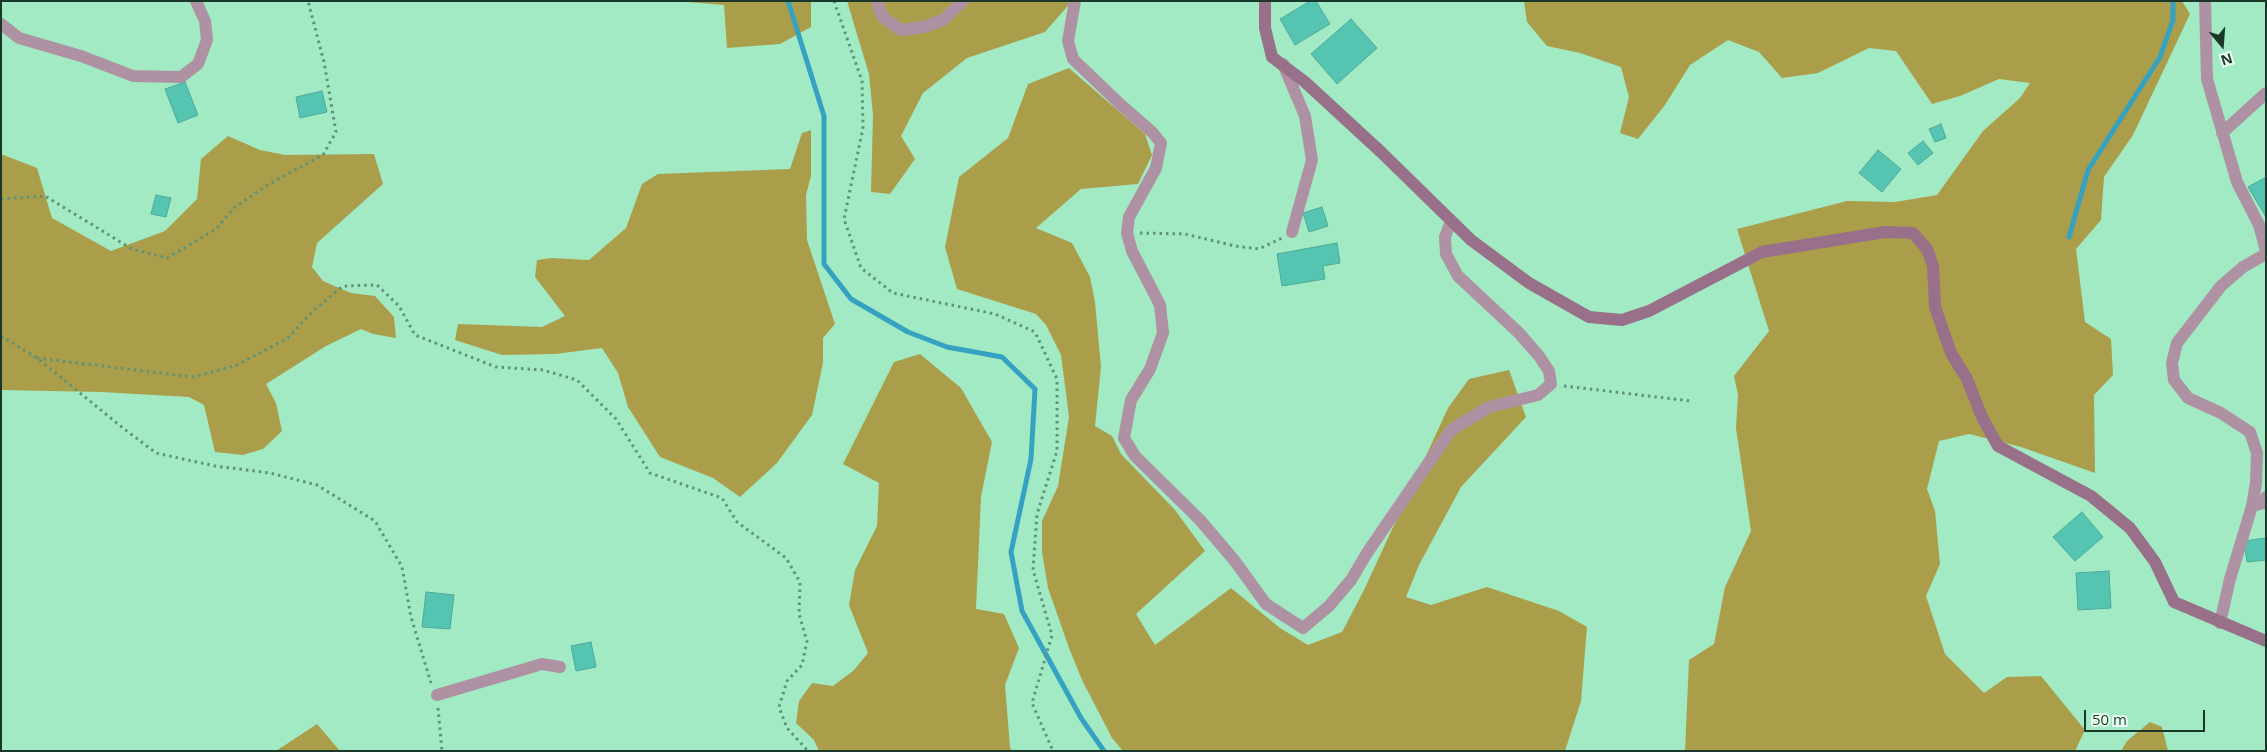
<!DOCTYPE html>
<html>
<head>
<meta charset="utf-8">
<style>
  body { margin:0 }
  #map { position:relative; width:2267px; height:752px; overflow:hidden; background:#a2eac4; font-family:"Open Sans",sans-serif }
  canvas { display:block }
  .frame { position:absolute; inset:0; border:2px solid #1a3829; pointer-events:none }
  .north { position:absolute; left:2197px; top:20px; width:50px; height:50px; -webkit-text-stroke:4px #e9fef2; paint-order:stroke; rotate:162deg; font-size:14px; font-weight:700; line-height:20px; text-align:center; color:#1a3829 }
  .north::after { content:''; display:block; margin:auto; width:18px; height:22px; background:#1a3829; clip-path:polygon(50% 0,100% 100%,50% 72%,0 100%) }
  .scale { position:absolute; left:2084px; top:710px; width:121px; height:22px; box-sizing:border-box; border:2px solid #1a3829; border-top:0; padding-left:6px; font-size:15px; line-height:18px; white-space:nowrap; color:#1a3829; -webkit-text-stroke:4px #e9fef2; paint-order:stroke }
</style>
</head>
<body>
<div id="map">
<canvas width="2267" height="752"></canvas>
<div class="frame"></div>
<div class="north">N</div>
<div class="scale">50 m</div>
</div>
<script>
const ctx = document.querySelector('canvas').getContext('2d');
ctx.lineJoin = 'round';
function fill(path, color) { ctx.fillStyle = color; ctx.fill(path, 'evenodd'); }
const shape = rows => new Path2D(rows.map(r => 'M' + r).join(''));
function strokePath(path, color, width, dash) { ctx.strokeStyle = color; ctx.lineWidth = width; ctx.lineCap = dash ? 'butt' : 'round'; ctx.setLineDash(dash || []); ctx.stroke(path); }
fill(shape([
  [675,1,811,1,811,27,780,44,727,48,724,5],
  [847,1,1072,1,1045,32,967,58,923,93,901,136,915,159,890,194,871,192,873,115,869,74],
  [1524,1,2182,1,2190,14,2133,135,2104,177,2101,220,2076,249,2085,322,2111,339,2113,375,2094,395,2095,473,2021,447,1969,434,1939,441,1927,489,1935,511,1940,564,1926,596,1945,654,1984,693,2007,677,2041,676,2085,730,2075,751,1685,751,1689,660,1714,644,1725,587,1751,531,1736,428,1738,395,1734,376,1769,331,1737,229,1847,201,1895,202,1937,195,1983,131,2020,98,2030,83,1999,79,1960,96,1932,104,1896,51,1869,48,1818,73,1782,78,1759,52,1728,40,1690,65,1665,105,1638,139,1620,133,1629,97,1621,67,1580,53,1547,46,1527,22],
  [1069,68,1145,134,1152,155,1138,184,1081,189,1036,228,1072,243,1090,277,1095,302,1101,367,1095,426,1112,436,1121,454,1175,510,1205,551,1136,614,1155,645,1231,588,1280,628,1308,645,1342,632,1364,590,1448,408,1469,379,1509,370,1526,417,1461,487,1419,565,1406,597,1431,605,1487,587,1559,611,1587,627,1581,701,1565,751,1123,751,1112,738,1082,680,1069,648,1048,588,1042,552,1042,521,1058,486,1069,417,1061,355,1046,325,1036,314,957,289,945,247,959,177,1008,138,1028,84],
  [811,130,811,176,806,195,807,240,835,324,823,338,823,363,812,415,777,463,740,497,713,478,660,457,628,407,618,373,602,348,555,354,502,355,455,340,458,324,542,327,565,316,535,277,537,260,552,258,589,260,626,228,642,184,658,174,790,169,802,133],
  [228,136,260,150,285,155,374,154,383,184,317,243,312,267,323,281,351,293,375,296,394,317,396,338,373,334,361,329,326,346,266,384,276,403,282,431,263,449,243,455,215,452,204,405,189,397,101,392,1,390,1,154,37,168,52,218,111,251,165,231,197,199,201,159],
  [920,354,961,388,992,442,981,497,976,609,1004,614,1019,648,1005,685,1010,748,1013,751,819,751,814,740,796,723,799,701,812,683,833,686,853,671,868,653,849,605,855,570,877,526,879,483,843,464,894,362],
  [2150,722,2162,727,2168,751,2121,751,2127,741],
  [317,724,340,751,276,751]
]), '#aa9e4b');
strokePath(shape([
  [788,1,824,116,824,264,851,299,908,332,947,347,1002,357,1035,389,1031,459,1011,552,1022,611,1081,718,1104,751],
  [2069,237,2088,170,2160,57,2173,20,2173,1]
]), '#36a2c1', 5);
const building = shape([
  [1310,1,1316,1,1330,24,1295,45,1280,19,1310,1],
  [1351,19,1377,48,1337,84,1311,54,1351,19],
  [185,82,198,115,178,123,165,89,185,82],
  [322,91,327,112,300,118,296,97,322,91],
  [1941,124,1946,138,1935,142,1929,129,1941,124],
  [1923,141,1933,153,1918,165,1908,153,1923,141],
  [1878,150,1901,169,1882,192,1859,173,1878,150],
  [2266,177,2266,217,2248,187,2266,177],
  [156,195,171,198,166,217,151,214,156,195],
  [1322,207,1328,226,1309,232,1303,213,1322,207],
  [1337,243,1340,263,1323,266,1325,279,1282,286,1277,254,1337,243],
  [2082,512,2103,537,2075,561,2053,537,2082,512],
  [2266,538,2266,560,2247,562,2244,541,2266,538],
  [2109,571,2111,608,2078,610,2076,573,2109,571],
  [426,592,454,595,450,629,422,627,426,592],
  [591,642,596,667,576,671,571,646,591,642]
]);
fill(building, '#55c4b1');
strokePath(building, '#4fa99a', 1);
strokePath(shape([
  [834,1,862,81,863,128,844,219,861,268,893,293,995,314,1035,332,1057,379,1057,451,1037,514,1033,570,1052,635,1032,703,1053,751],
  [1,199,45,196,132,249,167,258,216,229,234,208,269,184,323,155,336,132,324,62,308,1],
  [1140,233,1185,234,1235,246,1259,249,1282,238],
  [1,336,37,358,123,428,156,453,215,466,270,473,317,485,375,521,402,567,411,617,431,683],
  [37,358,193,377,237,365,288,338,312,312,343,286,377,285,399,306,415,335,496,367,543,370,577,380,616,419,650,473,722,498,737,522,786,558,800,582,799,614,807,641,802,665,787,681,779,707,787,728,808,751],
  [1564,386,1691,401],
  [438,708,442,751]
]), '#5f9378', 3, [2.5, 4]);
strokePath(shape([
  [878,1,879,9,884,18,901,30,924,27,943,20,963,1],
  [1075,1,1068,41,1073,59,1120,104,1152,132,1161,143,1156,168,1129,217,1127,233,1132,251,1160,305,1163,333,1150,369,1131,400,1124,438,1135,456,1200,520,1234,560,1266,604,1303,628,1329,606,1351,580,1367,553,1451,430,1489,407,1538,395,1551,384,1549,371,1539,356,1519,333,1458,276,1446,254,1445,237,1451,221],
  [2205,1,2207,79,2237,182,2259,225,2266,251],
  [1,24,19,38,81,56,133,76,181,77,198,64,207,40,205,21,196,1],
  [1283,64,1305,116,1312,160,1292,232],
  [2222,133,2266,93],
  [2252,506,2264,503,2266,497],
  [2220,623,2230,579,2252,506,2256,483,2257,453,2250,432,2221,413,2188,398,2174,380,2172,363,2177,343,2221,286,2243,267,2266,254],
  [437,695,542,664,560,667]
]), '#ae92a3', 12);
strokePath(shape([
  [1265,1,1265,28,1272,57,1305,82,1381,152,1471,240,1529,283,1589,317,1622,320,1649,311,1762,252,1885,232,1913,233,1927,249,1933,266,1935,307,1951,353,1967,379,1982,417,1998,446,2091,496,2130,528,2155,562,2174,602,2266,641]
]), '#98708a', 12);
</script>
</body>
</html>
